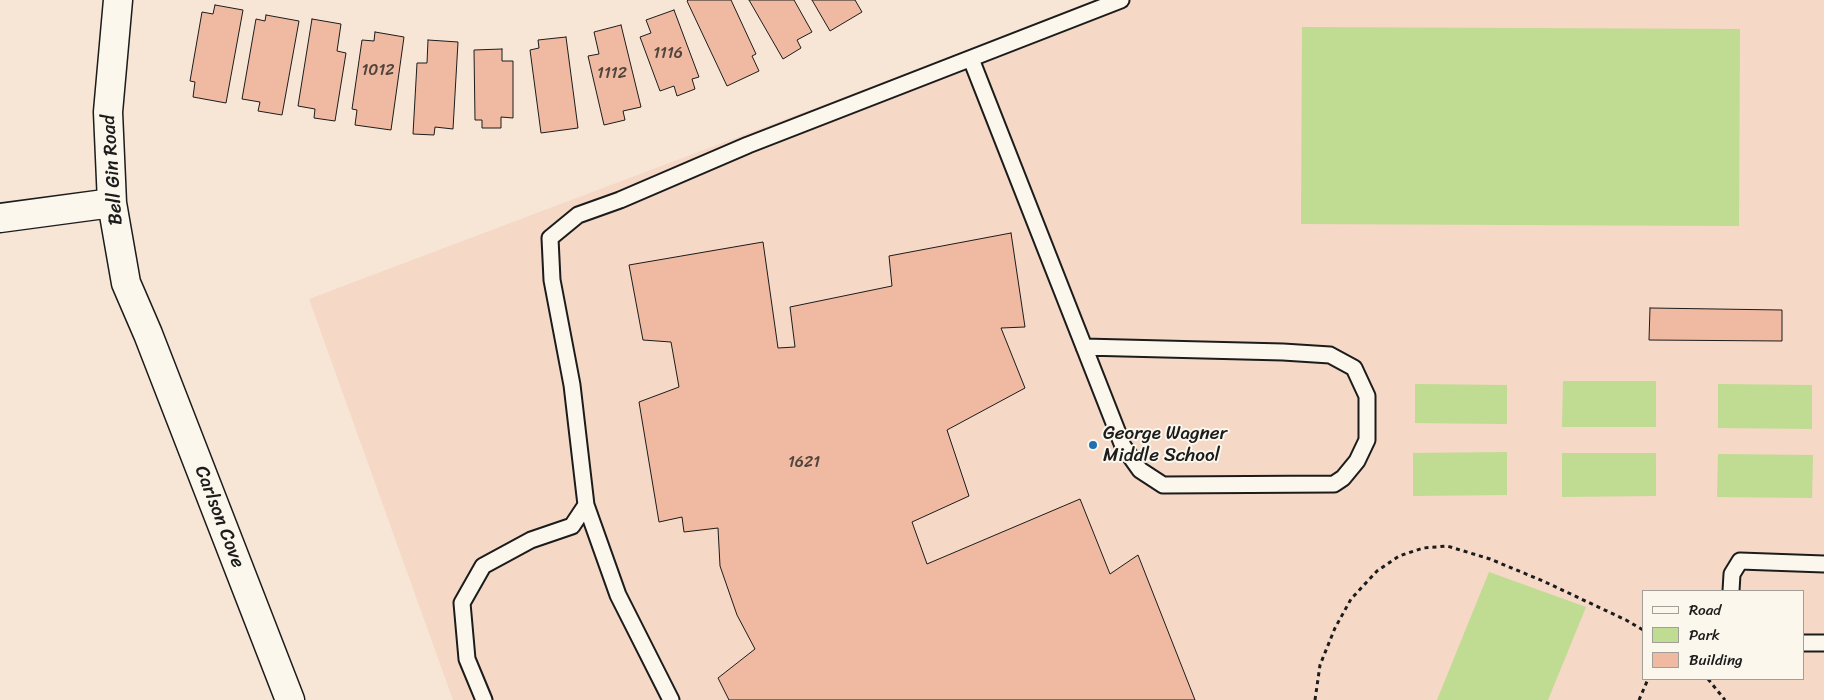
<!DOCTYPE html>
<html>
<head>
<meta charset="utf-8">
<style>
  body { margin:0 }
  #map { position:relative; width:1824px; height:700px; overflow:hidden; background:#f7e5d6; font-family:Sriracha,sans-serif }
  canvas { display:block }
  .legend { position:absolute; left:1642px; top:590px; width:162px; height:90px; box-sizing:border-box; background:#fbf7ec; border:1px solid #a29f99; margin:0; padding:6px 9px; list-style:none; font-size:15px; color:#1c1c1c }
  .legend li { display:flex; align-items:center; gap:10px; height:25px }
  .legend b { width:25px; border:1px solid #a29f99 }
</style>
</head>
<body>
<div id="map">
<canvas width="1824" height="700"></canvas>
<ul class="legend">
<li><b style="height:6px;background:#fbf7ec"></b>Road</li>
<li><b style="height:14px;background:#c0db92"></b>Park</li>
<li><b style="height:14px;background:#efbaa1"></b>Building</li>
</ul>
</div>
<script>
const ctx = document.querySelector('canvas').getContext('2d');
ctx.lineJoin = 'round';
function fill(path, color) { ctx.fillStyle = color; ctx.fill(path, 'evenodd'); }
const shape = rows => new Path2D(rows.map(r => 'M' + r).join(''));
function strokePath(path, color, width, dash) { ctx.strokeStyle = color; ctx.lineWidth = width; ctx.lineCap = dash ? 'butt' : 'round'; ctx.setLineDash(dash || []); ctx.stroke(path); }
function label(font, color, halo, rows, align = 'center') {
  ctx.font = font + ' Sriracha,sans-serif'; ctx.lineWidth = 4; ctx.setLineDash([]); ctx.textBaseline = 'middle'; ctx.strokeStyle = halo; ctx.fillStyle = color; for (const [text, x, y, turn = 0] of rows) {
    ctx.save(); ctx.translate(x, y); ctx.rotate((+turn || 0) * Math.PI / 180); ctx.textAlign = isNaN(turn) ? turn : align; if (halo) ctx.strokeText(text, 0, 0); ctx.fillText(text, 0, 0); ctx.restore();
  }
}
fill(shape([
  [1101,0,1824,0,1824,700,453,700,309,299],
  [1643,591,1803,591,1803,679,1643,679]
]), '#f5d8c6');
fill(shape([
  [1302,27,1740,29,1739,226,1301,224],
  [1563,381,1656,381,1656,427,1562,427],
  [1415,384,1507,385,1507,424,1415,423],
  [1718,384,1812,385,1812,429,1718,428],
  [1507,452,1507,495,1413,496,1413,453],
  [1562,453,1656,453,1656,496,1562,497],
  [1718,454,1813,455,1812,498,1717,497],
  [1489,572,1586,607,1548,700,1437,700]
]), '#c0db92');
const building = shape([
  [688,0,731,0,756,54,752,56,759,71,727,86,687,1,688,0],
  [749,0,794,0,812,32,797,40,801,48,783,59,749,0],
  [812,0,855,0,862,12,830,31,812,0],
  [215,5,243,10,226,103,193,97,195,82,190,81,202,12,213,14,215,5],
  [674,10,699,77,692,79,695,89,677,96,674,86,660,91,640,37,651,33,646,20,674,10],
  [266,15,299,21,282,115,258,111,260,102,242,99,256,19,265,21,266,15],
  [312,19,341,24,337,51,346,53,335,121,314,118,315,109,298,106,312,19],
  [621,25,641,107,623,111,625,120,604,125,588,56,599,54,594,32,621,25],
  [375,32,404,37,391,130,355,125,357,110,352,109,362,40,374,41,375,32],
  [566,37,578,128,541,133,530,50,539,48,538,40,566,37],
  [428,40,458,42,453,129,435,127,434,135,413,134,417,63,427,63,428,40],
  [502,49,502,61,513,61,513,118,501,117,501,128,482,128,482,120,475,120,474,50,502,49],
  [1011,233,1025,327,1001,328,1025,388,947,430,969,496,912,522,927,564,1080,499,1110,574,1138,555,1195,700,729,700,718,678,755,649,737,615,720,566,718,528,684,532,682,517,659,522,639,402,679,387,671,342,643,340,629,265,763,242,778,348,795,347,790,307,892,286,889,256,1011,233],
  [1650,308,1782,310,1782,341,1649,340,1650,308]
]);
fill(building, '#efbaa1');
strokePath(building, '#1c1c1c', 1);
const service = shape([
  [971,59,1123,446,1140,470,1163,485,1334,484,1343,478,1357,461,1367,440,1367,396,1354,368,1330,355,1283,352,1084,347],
  [586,505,618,595,671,700],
  [1731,591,1732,574,1740,561,1824,564],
  [1803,643,1824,643],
  [484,700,467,659,462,603,483,566,531,540,572,526,586,505,572,385,552,280,550,238,578,215,620,200,748,145,1121,0]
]);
const minor = shape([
  [118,0,108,112,112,203,126,283,148,334,290,700],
  [0,218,112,203]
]);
strokePath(service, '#1c1c1c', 19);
strokePath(minor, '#1c1c1c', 31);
strokePath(shape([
  [1708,679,1725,700],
  [1315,700,1320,665,1335,628,1351,599,1377,571,1399,556,1423,548,1447,546,1490,559,1543,581,1626,620,1643,630],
  [1639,700,1648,679]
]), '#1c1c1c', 3, [4, 4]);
strokePath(service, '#fbf7ec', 15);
strokePath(minor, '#fbf7ec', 28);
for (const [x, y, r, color] of [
  [1093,445,5,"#1f6fb2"]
]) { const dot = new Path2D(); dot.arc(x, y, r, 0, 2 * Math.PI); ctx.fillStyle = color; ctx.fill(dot); strokePath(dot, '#fbf7ec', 2); }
label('16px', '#51443d', null, [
  ["1116",668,54],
  ["1012",378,71],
  ["1112",612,74],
  ["1621",804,463]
]);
label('19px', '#1c1c1c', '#fbf7ec', [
  ["Bell Gin Road",113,170,-94],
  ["Carlson Cove",219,517,69]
]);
label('19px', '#1c1c1c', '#fbf7ec', [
  ["George Wagner",1103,434],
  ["Middle School",1103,456]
], 'left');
</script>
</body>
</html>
